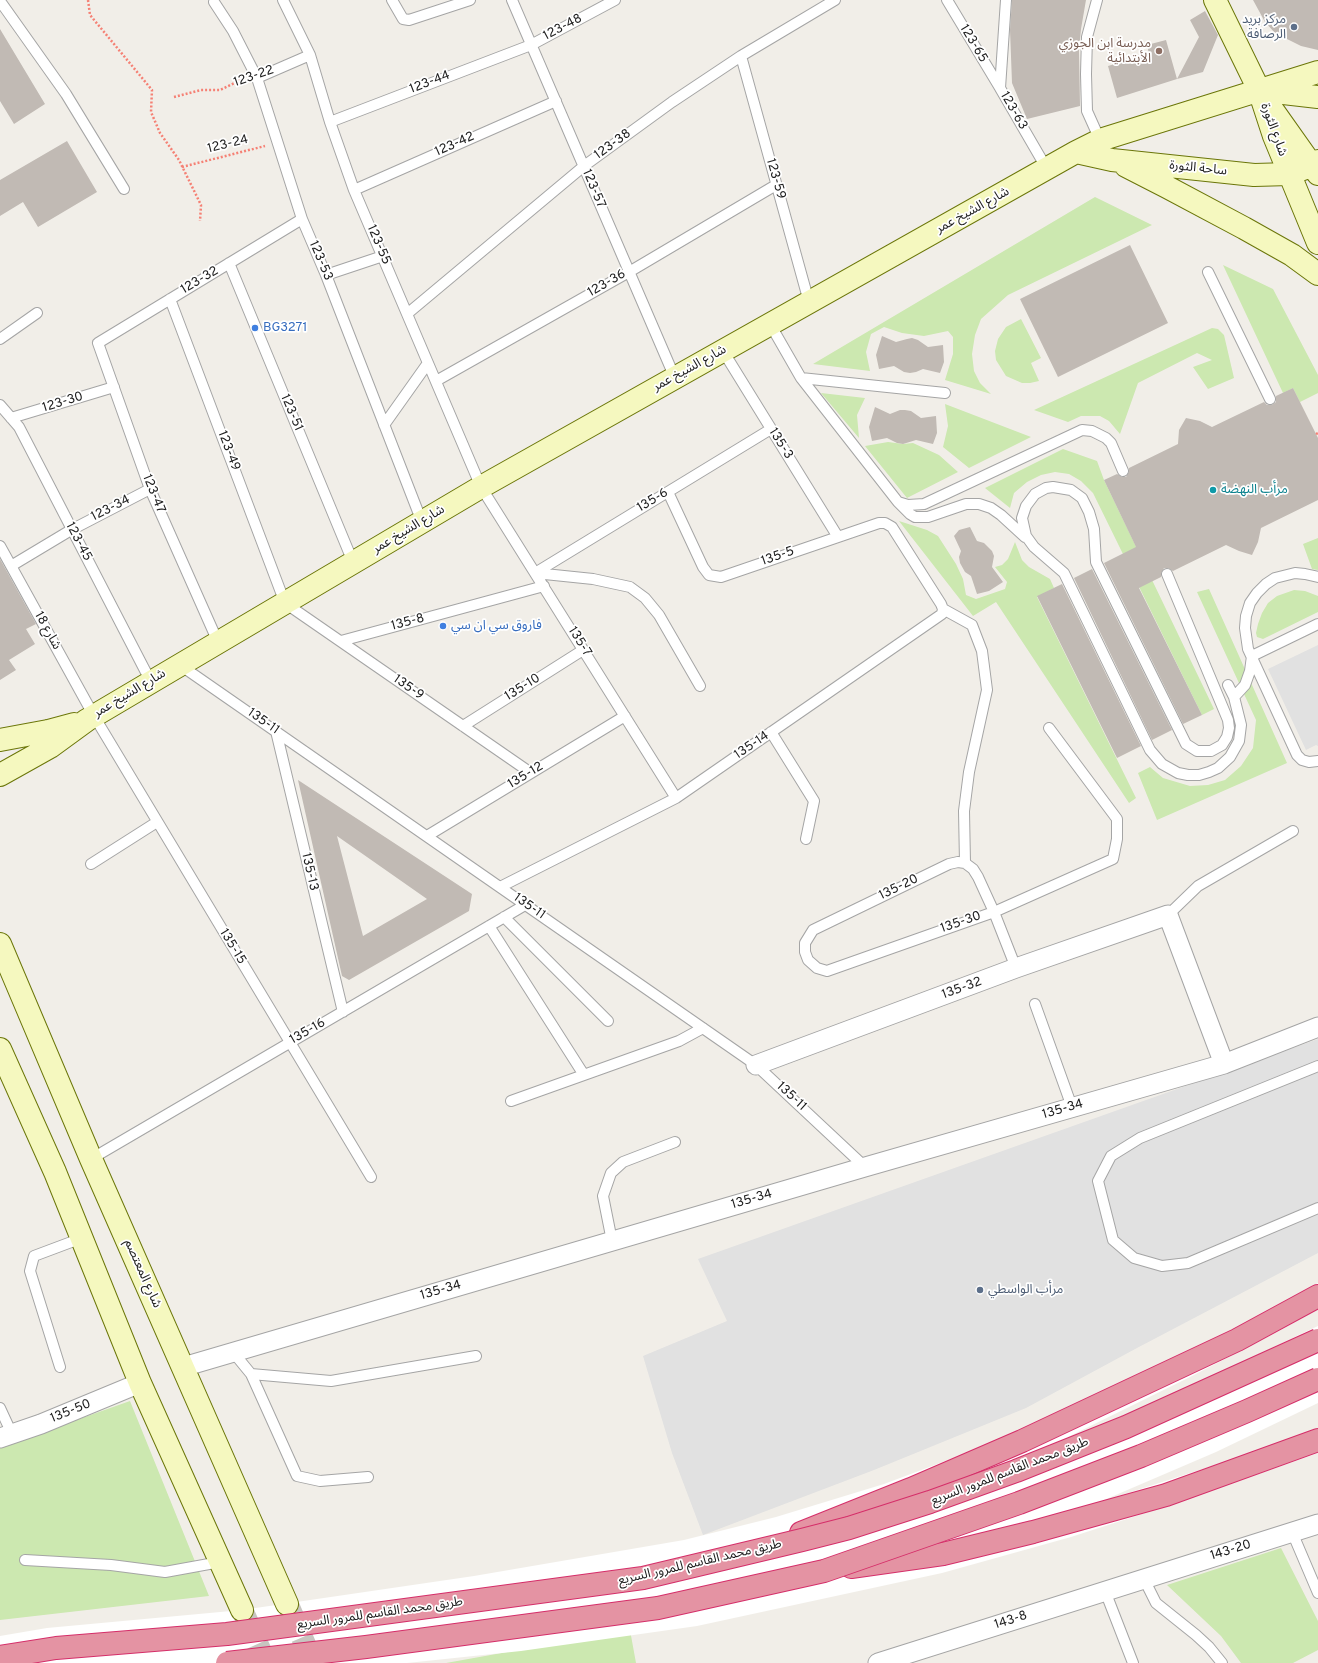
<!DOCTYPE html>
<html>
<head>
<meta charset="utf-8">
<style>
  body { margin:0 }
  canvas { display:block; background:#f1eee8 }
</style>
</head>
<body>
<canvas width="1318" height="1663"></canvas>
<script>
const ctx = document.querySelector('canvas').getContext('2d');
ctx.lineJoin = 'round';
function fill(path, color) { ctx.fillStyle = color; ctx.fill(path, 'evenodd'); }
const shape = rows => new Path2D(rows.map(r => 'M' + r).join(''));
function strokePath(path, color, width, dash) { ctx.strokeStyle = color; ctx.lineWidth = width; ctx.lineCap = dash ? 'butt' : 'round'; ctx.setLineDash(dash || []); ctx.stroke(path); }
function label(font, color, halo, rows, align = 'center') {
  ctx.font = font + ' Overpass,"Noto Sans Arabic",sans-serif'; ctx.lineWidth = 3.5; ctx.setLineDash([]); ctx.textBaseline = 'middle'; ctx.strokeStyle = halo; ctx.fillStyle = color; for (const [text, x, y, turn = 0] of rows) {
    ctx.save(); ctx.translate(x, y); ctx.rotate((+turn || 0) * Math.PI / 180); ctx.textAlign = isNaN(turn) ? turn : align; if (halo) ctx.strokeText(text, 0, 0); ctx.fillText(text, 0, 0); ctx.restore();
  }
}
fill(shape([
  [1095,197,1152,225,1008,295,981,319,975,335,972,354,974,371,980,383,991,394,945,380,953,354,953,337,948,331,924,336,902,333,884,327,871,334,866,352,870,371,813,364],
  [1223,265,1273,289,1318,375,1318,393,1300,402,1293,388,1283,393],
  [1021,319,1041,358,1031,363,1039,381,1030,383,1022,383,1006,376,996,360,995,351,998,339,1006,327],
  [1212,328,1218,329,1224,335,1234,378,1208,389,1193,367,1212,360,1197,353,1138,383,1120,434,1109,421,1100,416,1081,416,1068,422,1034,410],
  [821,393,865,398,857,415,859,438],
  [945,404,1031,437,969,468,943,447,948,426],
  [888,442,903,444,913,443,939,455,958,472,907,498,865,446],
  [1063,449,1097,461,1104,480,1214,709,1202,715,1093,493,1081,481,1069,474,1055,472,1041,475,1027,482,1014,493,1010,508,985,488],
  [899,521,927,530,938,536,956,564,963,579,966,595,976,599,1005,589,1007,582,995,567,1002,565,1008,559,1015,542,1022,560,1029,567,1050,579,1054,588,1037,597,1136,798,1129,803,996,602,973,616],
  [1318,538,1318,570,1312,569,1303,544],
  [1209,589,1287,763,1157,820,1138,773,1150,767,1163,778,1190,786,1208,785,1225,780,1241,766,1253,748,1256,720,1197,592],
  [1294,590,1305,591,1318,596,1318,612,1263,639,1257,637,1256,633,1258,624,1262,613,1268,603,1277,596],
  [130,1401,209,1596,0,1620,0,1447],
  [1281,1548,1318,1621,1318,1650,1293,1663,1241,1663,1221,1636,1167,1585],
  [630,1630,636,1663,446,1663]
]), '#cce8b0');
fill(shape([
  [1318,645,1318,746,1316,745,1306,750,1268,669],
  [1318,1039,1318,1253,1137,1348,1026,1408,874,1470,703,1535,672,1453,643,1356,727,1321,698,1259]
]), '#e1e1e1');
fill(shape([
  [1318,1283,1318,1309,1279,1331,1188,1378,1068,1437,1069,1438,1166,1398,1318,1326,1318,1403,1216,1452,1097,1503,1234,1459,1318,1428,1318,1453,1170,1505,1071,1537,942,1573,697,1626,521,1651,407,1663,0,1663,0,1636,47,1628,242,1610,474,1576,684,1540,776,1517,884,1484,1015,1435,1124,1384,1243,1325]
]), '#fff');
fill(shape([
  [1012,0,1086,0,1081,29,1079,50,1080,106,1027,119,1012,83,1010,30],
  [1253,0,1318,0,1318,50,1301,46,1275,33,1265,22],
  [1205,11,1218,35,1203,72,1177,79,1199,37,1190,20],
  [0,29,45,104,14,124,0,101],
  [1166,40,1177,79,1117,98,1108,66,1149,54,1147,45],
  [67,141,97,192,38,227,23,202,0,216,0,180],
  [1130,245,1168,323,1058,377,1020,299],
  [882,336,896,342,907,339,912,338,918,340,928,347,943,345,944,362,940,373,923,369,916,372,910,373,904,372,894,366,879,369,876,355],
  [1293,388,1318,438,1318,500,1261,528,1258,542,1252,555,1239,551,1226,545,1173,571,1168,568,1164,568,1161,573,1161,577,1139,588,1202,715,1183,724,1104,563,1136,547,1104,480,1117,474,1122,477,1126,477,1129,472,1129,468,1178,444,1179,430,1186,418,1200,421,1212,427,1264,402,1267,405,1272,405,1276,402,1276,396],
  [875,407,890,414,900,410,905,410,911,411,921,418,936,416,937,433,933,444,916,440,903,444,897,443,887,438,872,441,869,427],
  [970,527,977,541,984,543,992,551,994,556,992,567,1003,582,989,591,977,594,971,576,965,572,960,563,959,557,961,551,954,536,959,530],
  [0,559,36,624,26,629,35,644,9,660,16,670,0,680],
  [1092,569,1172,730,1152,740,1074,578],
  [1062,584,1141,746,1117,758,1037,596],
  [298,780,472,894,469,911,349,980,342,976],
  [337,836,427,899,363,936]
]), '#c1bab4');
strokePath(shape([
  [289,1607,313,1663],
  [244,1614,266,1663]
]), '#c7c5c0', 22, [22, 11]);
const lane = shape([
  [283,0,310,55,330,122,354,190,481,487,676,798],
  [392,0,403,19,409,20,470,0],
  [512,0,675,378],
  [947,0,1000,88],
  [1006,0,1000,88,1047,169],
  [1097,0,1087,37,1086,74,1087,111,1100,140],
  [0,1,66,94,124,189],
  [214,2,233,31,257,78,302,219,326,275,422,522],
  [741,56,809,302],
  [257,78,310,55],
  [330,122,531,45,615,0],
  [354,190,556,101],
  [229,263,353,562],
  [1208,272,1270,399],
  [326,275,383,256],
  [170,299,285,603,531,773],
  [407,314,584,166,672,102,741,56,835,0],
  [770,324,801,378,898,502,910,514,915,517,928,517,966,504,979,504,991,508,1001,515,1025,537],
  [0,339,37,313],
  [723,351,838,537],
  [801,378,945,393],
  [436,381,629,272,776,185],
  [0,405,19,427,151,682],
  [11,418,114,387],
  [384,425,428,363],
  [898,502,908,505,924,504,1082,430,1092,431,1106,438,1111,443,1123,471],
  [0,546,94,716,371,1177],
  [11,566,71,530,150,489],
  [535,573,771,429],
  [535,573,593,579,630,587,645,598,659,615,700,686],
  [1167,574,1228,720,1229,728,1227,737,1222,745,1211,751,1197,751,1186,744,1096,562,1094,529,1089,512,1082,498,1071,490,1053,487,1046,488,1035,494,1026,506,1022,518,1026,536,1034,547,1064,573,1150,750,1162,764,1178,773,1188,775,1199,775,1209,772,1218,768,1230,757,1239,741,1241,725,1234,697,1228,685],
  [1318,577,1305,574,1295,573,1275,578,1266,584,1257,593,1250,603,1246,616,1245,628,1248,649,1297,755,1302,760,1309,762,1318,761],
  [943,609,972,625,982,651,987,690,969,772,964,811,965,863],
  [341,641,544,586],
  [218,642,150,489,98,343,302,219],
  [180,665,756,1065,865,1167],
  [1234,697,1245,685,1250,671,1252,656,1318,624],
  [463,726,583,650],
  [276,731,343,1012],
  [771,732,814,801,806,839],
  [427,836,625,716],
  [91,864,157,822],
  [500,887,676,798,942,614,943,609,941,604,892,527,885,523,879,523,721,577,709,575,703,567,668,492],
  [1168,915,1198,886,1293,831],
  [504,917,608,1021],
  [489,926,584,1075],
  [1016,968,994,912,978,877,973,869,965,863,958,862,949,864,813,930,805,943,805,952,808,960,817,968,827,971,994,912,1113,859,1117,839,1117,819,1049,728],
  [1035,1004,1072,1107],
  [1318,1066,1140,1138,1111,1156,1098,1181,1113,1240,1134,1258,1162,1266,1188,1263,1318,1208],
  [511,1101,679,1041,703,1028],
  [91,1159,525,905],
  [612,1241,603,1196,611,1173,623,1162,675,1142],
  [233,1352,251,1374,331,1381,476,1356],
  [60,1367,30,1271,34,1256,82,1238],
  [251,1374,297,1476,320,1481,368,1477],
  [0,1408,12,1434],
  [1292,1532,1318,1593],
  [25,1560,111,1565,165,1572,220,1562],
  [1144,1579,1156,1603,1196,1635,1209,1647,1222,1663],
  [1105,1591,1133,1663]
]);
const street = shape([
  [756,1065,1016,968,1168,915,1224,1064],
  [183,1367,865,1167,1224,1064,1318,1027],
  [0,1438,41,1424,140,1383],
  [878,1663,1318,1524]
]);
const secondary = shape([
  [1215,0,1259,90,1274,136,1318,243],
  [1266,91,1318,97],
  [1272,109,1318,174],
  [1076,152,1112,160,1254,175,1290,174,1313,165,1318,161],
  [1126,166,1167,187,1244,228,1292,255,1318,274],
  [0,740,48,731,74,724],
  [0,775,50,747,87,720,481,487,1076,152,1100,140,1318,72],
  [0,944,91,1159,287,1604],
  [0,1049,55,1172,140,1383,242,1610]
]);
const highway = shape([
  [801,1533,911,1489,1022,1441,1237,1340,1318,1296],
  [851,1567,943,1554,1033,1532,1166,1495,1318,1440]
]);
strokePath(lane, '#a5a5a5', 12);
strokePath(street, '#a5a5a5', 21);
strokePath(secondary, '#6b7609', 24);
strokePath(highway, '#d52e69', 24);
strokePath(shape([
  [88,0,90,15,152,90,151,112,160,133,179,160,201,205,200,221],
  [174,97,201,90,220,90,243,79],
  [182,167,265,146],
  [1316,434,1318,433]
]), '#f58175', 2.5, [2, 2]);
strokePath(lane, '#fff', 10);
strokePath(street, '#fff', 19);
strokePath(secondary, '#f5f8bf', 22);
strokePath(highway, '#e493a3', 22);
const highwayBridge = shape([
  [0,1657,56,1648,227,1634,643,1578,802,1540,849,1528,930,1502,1016,1471,1126,1427,1318,1340],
  [227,1663,366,1647,658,1608,824,1571,1019,1503,1141,1456,1247,1411,1318,1379]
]);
strokePath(highwayBridge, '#d52e69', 24, []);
strokePath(highwayBridge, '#e493a3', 22);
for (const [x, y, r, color] of [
  [1294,27,4,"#5c6f8a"],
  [1159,51,4,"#8d6e63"],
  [255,328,4,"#3f7fe0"],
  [1213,490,4,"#0f9aa8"],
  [443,626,4,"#3f7fe0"],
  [980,1290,4,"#5c6f8a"]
]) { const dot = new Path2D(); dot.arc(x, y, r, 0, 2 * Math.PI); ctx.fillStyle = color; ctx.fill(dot); strokePath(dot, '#fff', 1.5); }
label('13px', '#4e5e75', '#fff', [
  ["مركز بريد",1286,20],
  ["الرصافة",1286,35],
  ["مرأب الواسطي",988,1290,"left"]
], 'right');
label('13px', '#212121', '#fff', [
  ["123-48",563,28,-28],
  ["123-65",973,44,59],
  ["123-22",254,77,-19],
  ["123-44",430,83,-21],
  ["123-63",1013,111,60],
  ["شارع الثورة",1273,130,70],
  ["123-24",228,145,-14],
  ["123-42",455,145,-24],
  ["123-38",613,145,-36],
  ["ساحة الثورة",1198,169,6],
  ["123-59",775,179,74],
  ["123-57",593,189,67],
  ["شارع الشيخ عمر",973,211,-29],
  ["123-55",378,245,67],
  ["123-53",320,261,67],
  ["123-32",200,281,-31],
  ["123-36",607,284,-30],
  ["شارع الشيخ عمر",690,369,-29],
  ["123-30",63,403,-17],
  ["123-51",291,413,67],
  ["135-3",780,444,58],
  ["123-49",228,451,69],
  ["123-47",153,494,68],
  ["135-6",653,501,-31],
  ["123-34",111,509,-27],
  ["شارع الشيخ عمر",409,530,-31],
  ["123-45",78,542,62],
  ["135-5",778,557,-19],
  ["135-8",408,623,-15],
  ["شارع 18",47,631,61],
  ["135-7",579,642,58],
  ["135-9",408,688,35],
  ["135-10",523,688,-32],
  ["شارع الشيخ عمر",130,694,-31],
  ["135-11",263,722,35],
  ["135-14",752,746,-34],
  ["135-12",526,776,-31],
  ["135-13",309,872,77],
  ["135-20",899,888,-26],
  ["135-11",529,907,35],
  ["135-30",961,923,-19],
  ["135-15",232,947,59],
  ["135-32",962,989,-20],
  ["135-16",308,1032,-30],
  ["135-11",791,1097,43],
  ["135-34",1063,1110,-16],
  ["135-34",752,1200,-16],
  ["شارع المعتصم",142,1274,66],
  ["135-34",441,1291,-16],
  ["135-50",71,1412,-22],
  ["طريق محمد القاسم للمرور السريع",1010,1472,-21],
  ["143-20",1231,1551,-17],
  ["طريق محمد القاسم للمرور السريع",700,1563,-13],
  ["طريق محمد القاسم للمرور السريع",380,1614,-8],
  ["143-8",1011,1621,-18]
]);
label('13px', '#785e54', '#fff', [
  ["مدرسة ابن الجوزي",1151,44],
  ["الأبتدائية",1151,59]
], 'right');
label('13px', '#366cbe', '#fff', [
  ["BG3271",263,328],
  ["فاروق سي ان سي",451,626]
], 'left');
label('13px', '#0d838f', '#fff', [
  ["مرأب النهضة",1221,490]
], 'left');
</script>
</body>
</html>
